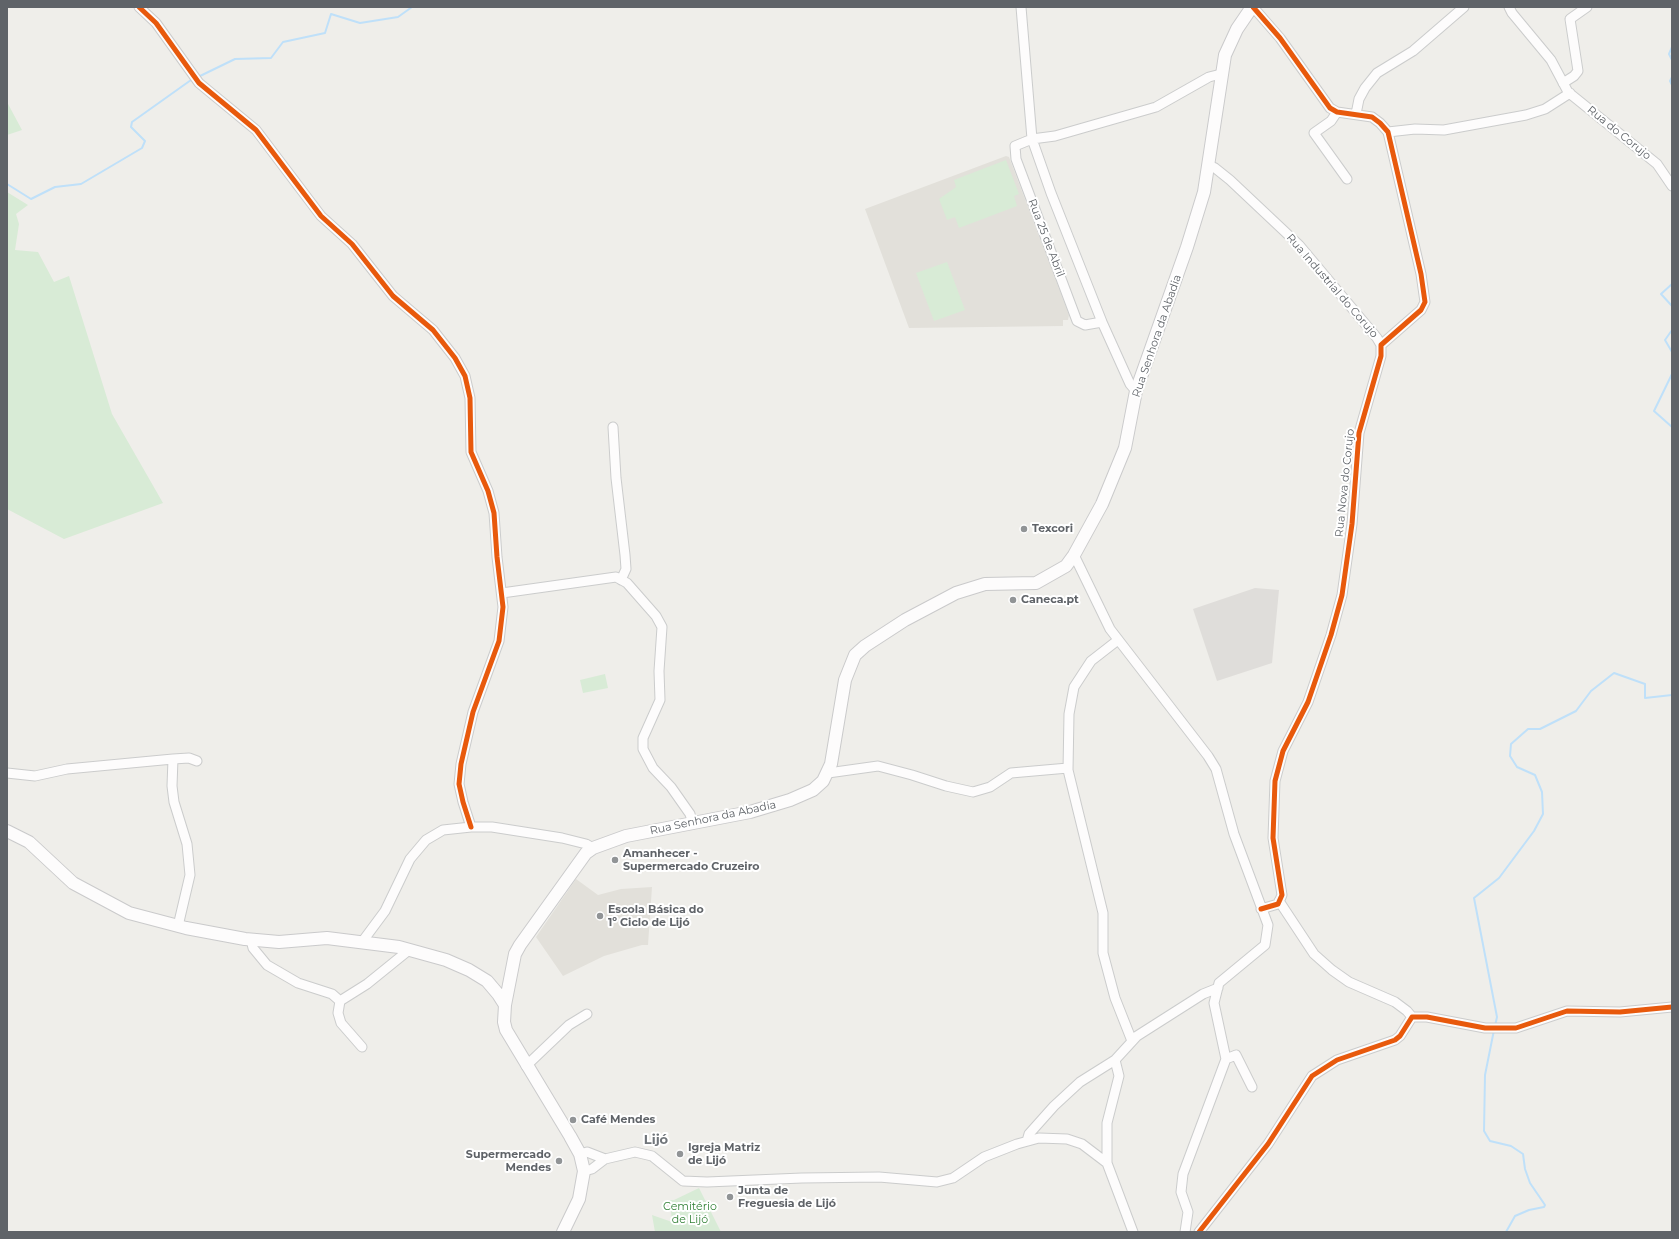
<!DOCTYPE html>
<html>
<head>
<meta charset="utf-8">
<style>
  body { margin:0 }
  #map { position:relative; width:1679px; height:1239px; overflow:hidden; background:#efeeea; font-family:Montserrat,sans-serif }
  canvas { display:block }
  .frame { position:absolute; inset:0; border:8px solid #5f6368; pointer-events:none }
</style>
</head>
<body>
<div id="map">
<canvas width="1679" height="1239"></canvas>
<div class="frame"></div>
</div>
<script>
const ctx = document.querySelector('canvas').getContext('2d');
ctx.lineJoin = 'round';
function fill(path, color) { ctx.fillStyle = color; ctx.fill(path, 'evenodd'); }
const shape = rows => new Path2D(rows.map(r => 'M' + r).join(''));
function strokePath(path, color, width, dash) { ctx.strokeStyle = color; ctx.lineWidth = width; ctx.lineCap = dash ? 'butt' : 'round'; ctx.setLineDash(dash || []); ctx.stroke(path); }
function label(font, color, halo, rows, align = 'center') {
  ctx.font = font + ' Montserrat,sans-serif'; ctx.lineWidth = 4; ctx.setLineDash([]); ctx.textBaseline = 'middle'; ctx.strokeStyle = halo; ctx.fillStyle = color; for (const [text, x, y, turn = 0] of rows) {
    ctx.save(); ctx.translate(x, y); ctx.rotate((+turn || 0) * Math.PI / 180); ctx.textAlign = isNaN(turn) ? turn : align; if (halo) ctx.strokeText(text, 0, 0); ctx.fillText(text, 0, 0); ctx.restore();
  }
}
fill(shape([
  [1255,588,1279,590,1272,663,1217,681,1193,609]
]), '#dfddda');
fill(shape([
  [1006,156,1009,157,1069,315,1068,320,1063,320,1063,326,909,328,865,209],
  [576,879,598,895,621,889,652,887,648,945,642,945,604,956,563,976,536,937]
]), '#e2e0da');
fill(shape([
  [7,102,22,130,7,135],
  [1006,160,1019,194,1014,196,1017,206,959,228,955,217,947,220,939,199,956,187,954,180],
  [7,192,28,205,16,214,19,224,15,250,38,252,54,282,69,276,112,414,163,503,64,539,7,509],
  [947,262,965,310,934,321,916,273],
  [605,674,608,688,583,693,580,680],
  [699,1188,721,1232,655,1232,652,1215,672,1222,670,1200,674,1200]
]), '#d8ebd6');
strokePath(shape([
  [1672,47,1669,54,1672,60],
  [198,77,235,59,271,58,283,42,325,33,331,14,360,23,398,17,412,7],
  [1672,77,1670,81,1672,85],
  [7,184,31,199,55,187,81,184,142,148,145,141,131,127,132,122,191,80],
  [1672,284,1661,294,1672,306],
  [1672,330,1665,340,1672,352],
  [1672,374,1654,411,1672,427],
  [1495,1026,1497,1017,1474,898,1499,878,1534,831,1543,814,1542,792,1535,775,1517,767,1510,756,1511,744,1528,729,1540,729,1576,711,1591,691,1614,673,1645,684,1645,698,1672,695],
  [1494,1030,1485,1075,1484,1131,1490,1141,1511,1146,1523,1154,1525,1169,1530,1183,1545,1205,1544,1207,1529,1210,1515,1216,1506,1232]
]), '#bfe0f9', 2);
const street = shape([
  [139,7,156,23,199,83,256,130,321,216,352,244,393,296,433,330,455,358,465,376,470,398,471,452,488,491,494,513,497,557,503,607,499,641,473,712,461,764,459,784,463,802,471,827],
  [1021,7,1032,139,1051,193,1102,322,1130,384,1136,391],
  [1253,7,1280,38,1330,108,1337,112,1372,117,1380,123,1388,132,1421,274,1425,302,1421,310,1381,345,1381,356,1359,433,1352,524,1342,595,1331,635,1308,702,1283,751,1275,781,1273,838,1282,895,1278,904,1261,909],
  [1509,7,1512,13,1551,60,1568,92,1657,164,1672,186],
  [1563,83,1574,76,1578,71,1570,19,1587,7],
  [1337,112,1331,121,1314,133,1347,179],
  [1356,114,1359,99,1365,88,1377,73,1413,51,1464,7],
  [1388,132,1415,129,1444,130,1526,115,1545,109,1570,93],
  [1209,165,1215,168,1230,180,1299,245,1377,338,1381,345],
  [1102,322,1085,325,1077,321,1016,159,1015,146,1032,139,1055,136,1156,107,1209,77,1221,74],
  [613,427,616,478,625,555,626,569,621,580],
  [1074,555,1110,629,1208,756,1216,769,1234,834,1268,925,1265,945,1219,983,1214,1003,1226,1059,1183,1174,1181,1192,1188,1212,1185,1232],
  [502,593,616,577,627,583,656,616,662,627,659,671,660,700,643,738,643,749,653,768,671,787,690,814,693,824],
  [1118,640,1091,661,1074,687,1069,714,1068,770,1103,913,1103,953,1115,998,1132,1041],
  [173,759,189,758,197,761],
  [7,773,35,776,67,769,173,759,172,786,174,802,187,844,190,875,178,926],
  [828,773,878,766,912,775,946,786,973,792,990,787,1011,773,1068,768],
  [1279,901,1314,954,1332,970,1349,982,1395,1002,1407,1011,1412,1017],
  [251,940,253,948,267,965,298,983,332,994,340,1001,338,1013,341,1023,362,1047],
  [362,942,385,911,410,859,426,840,443,830,471,827,492,827,562,838,586,844,593,848],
  [340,1001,367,984,409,950],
  [1226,1059,1236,1055,1252,1087],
  [526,1066,569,1025,587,1014],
  [1027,1141,1029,1134,1054,1106,1080,1082,1115,1060,1137,1036,1203,994,1218,988],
  [580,1154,587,1152,605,1159],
  [1107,1163,1107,1123,1119,1076,1115,1060],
  [584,1171,592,1169,605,1159,635,1152,652,1156,683,1181,707,1182,802,1178,879,1177,937,1182,953,1178,984,1157,1017,1144,1039,1138,1067,1139,1082,1144,1107,1163,1133,1232],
  [1199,1232,1268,1144,1312,1076,1337,1060,1395,1040,1400,1036,1412,1017,1427,1017,1485,1028,1516,1028,1567,1011,1620,1012,1672,1007]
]);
const secondary = shape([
  [7,831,29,842,73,883,129,913,186,928,245,939,279,942,327,938,399,947,446,960,469,970,487,981,498,994,505,1005],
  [563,1232,579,1199,584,1171,580,1154,570,1136,506,1030,504,1022,505,1005,515,954,520,945,586,853,593,848,626,836,750,812,790,800,813,790,823,781,831,764,845,680,855,655,865,646,905,620,956,593,985,584,1036,583,1066,566,1074,555,1102,504,1125,448,1136,391,1187,247,1204,192,1225,55,1237,29,1252,7]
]);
strokePath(street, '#cbcccc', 11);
strokePath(secondary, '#cacacb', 14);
strokePath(street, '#fdfcfc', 9);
strokePath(secondary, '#fdfcfc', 12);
strokePath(shape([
  [139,7,156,23,199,83,256,130,321,216,352,244,393,296,433,330,455,358,465,376,470,398,471,452,488,491,494,513,497,557,503,607,499,641,473,712,461,764,459,784,463,802,471,827],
  [1253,7,1280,38,1330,108,1337,112,1372,117,1380,123,1388,132,1421,274,1425,302,1421,310,1381,345,1381,356,1359,433,1352,524,1342,595,1331,635,1308,702,1283,751,1275,781,1273,838,1282,895,1278,904,1261,909],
  [1199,1232,1268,1144,1312,1076,1337,1060,1395,1040,1400,1036,1412,1017,1427,1017,1485,1028,1516,1028,1567,1011,1620,1012,1672,1007]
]), '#e8590c', 5);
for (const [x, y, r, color] of [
  [1024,529,4,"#919496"],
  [1013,600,4,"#919496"],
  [615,860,4,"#919496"],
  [600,916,4,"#919496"],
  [573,1120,4,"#919496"],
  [680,1154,4,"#919496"],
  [559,1161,4,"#919496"],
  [730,1197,4,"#919496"]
]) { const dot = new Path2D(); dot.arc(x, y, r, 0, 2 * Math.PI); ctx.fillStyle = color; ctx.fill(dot); strokePath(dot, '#fff', 1.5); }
label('11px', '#5f6368', '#fff', [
  ["Rua do Corujo",1619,133,39],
  ["Rua 25 de Abril",1046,238,69],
  ["Rua Industrial do Corujo",1332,286,49],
  ["Rua Senhora da Abadia",1157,336,-71],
  ["Rua Nova do Corujo",1345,483,-84],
  ["Rua Senhora da Abadia",713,818,-12]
]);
label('bold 11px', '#5f6368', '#fff', [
  ["Texcori",1032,529],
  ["Caneca.pt",1021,600],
  ["Amanhecer -",623,854],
  ["Supermercado Cruzeiro",623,867],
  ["Escola Básica do",608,910],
  ["1º Ciclo de Lijó",608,923],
  ["Café Mendes",581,1120],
  ["Igreja Matriz",688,1148],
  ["de Lijó",688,1161],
  ["Supermercado",551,1155,"right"],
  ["Mendes",551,1168,"right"],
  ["Junta de",738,1191],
  ["Freguesia de Lijó",738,1204]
], 'left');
label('11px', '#348238', '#fff', [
  ["Cemitério",690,1207],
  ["de Lijó",690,1220]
]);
label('bold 13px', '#70757a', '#fff', [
  ["Lijó",656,1140]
]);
</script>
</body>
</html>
